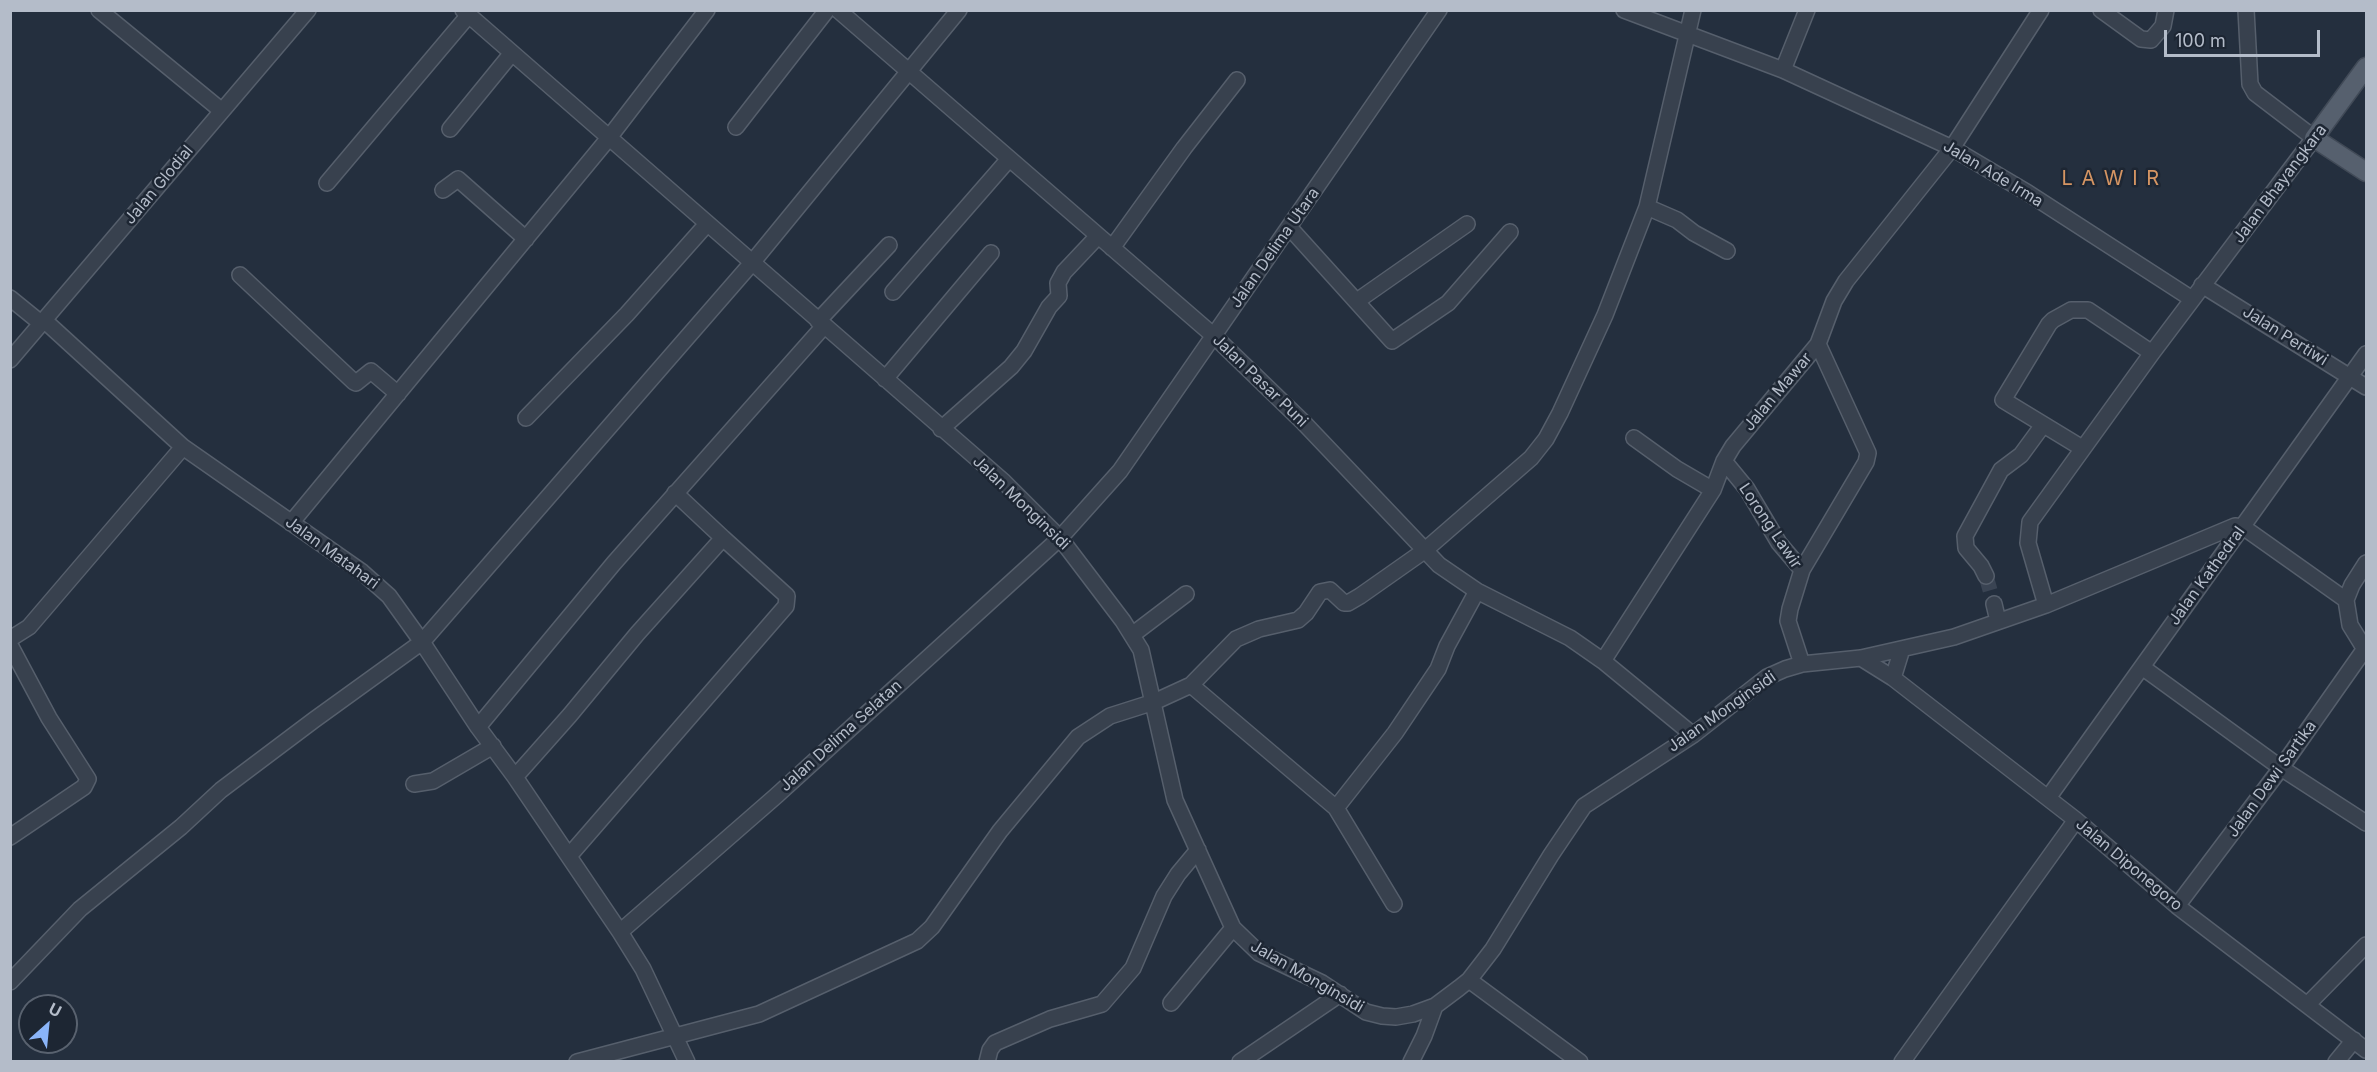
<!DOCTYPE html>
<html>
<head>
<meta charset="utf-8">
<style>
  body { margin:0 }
  #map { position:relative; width:2377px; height:1072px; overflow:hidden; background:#242f3e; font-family:Inter,sans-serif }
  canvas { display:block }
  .frame { position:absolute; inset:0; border:12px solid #b4bcc9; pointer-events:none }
  .north { position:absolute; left:18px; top:994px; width:60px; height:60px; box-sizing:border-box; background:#1d2633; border:2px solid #59626f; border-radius:50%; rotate:27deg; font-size:16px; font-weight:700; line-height:24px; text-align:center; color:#b4bcc9 }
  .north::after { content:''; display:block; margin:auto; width:21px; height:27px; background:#8ab4f8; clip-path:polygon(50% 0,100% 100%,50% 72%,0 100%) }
  .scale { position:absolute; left:2164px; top:30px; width:156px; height:27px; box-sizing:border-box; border:3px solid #b4bcc9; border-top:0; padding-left:8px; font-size:18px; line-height:21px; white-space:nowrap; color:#b4bcc9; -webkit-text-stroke:4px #1d2633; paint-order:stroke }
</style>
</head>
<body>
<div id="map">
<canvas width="2377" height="1072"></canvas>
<div class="frame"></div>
<div class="north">U</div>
<div class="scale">100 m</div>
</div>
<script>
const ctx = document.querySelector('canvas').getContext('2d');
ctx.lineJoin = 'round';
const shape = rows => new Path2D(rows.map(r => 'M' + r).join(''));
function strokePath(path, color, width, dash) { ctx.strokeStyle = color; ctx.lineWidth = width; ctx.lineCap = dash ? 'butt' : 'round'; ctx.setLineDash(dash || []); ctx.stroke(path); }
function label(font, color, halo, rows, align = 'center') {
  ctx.font = font + ' Inter,sans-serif'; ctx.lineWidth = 5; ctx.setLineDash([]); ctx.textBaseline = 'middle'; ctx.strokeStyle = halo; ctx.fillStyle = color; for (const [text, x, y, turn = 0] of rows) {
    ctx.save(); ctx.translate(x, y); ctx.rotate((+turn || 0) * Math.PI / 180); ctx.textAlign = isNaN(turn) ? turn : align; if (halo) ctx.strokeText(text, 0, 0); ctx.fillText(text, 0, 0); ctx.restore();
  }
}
strokePath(shape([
  [1986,576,1994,604]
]), '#3a4453', 15, [15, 8]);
const minor = shape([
  [99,10,222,111],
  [463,10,1004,482,1060,538,1123,621,1141,650,1175,800,1233,928,1259,953,1322,983,1366,1012,1382,1016,1396,1017,1413,1014,1435,1006,1459,988,1469,980,1493,949,1551,855,1584,806,1693,735,1767,677,1785,669,1802,664,1861,658,1954,637,2046,605,2235,526,2243,527,2346,600],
  [838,10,1214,336,1303,422,1439,565,1477,591,1570,638,1603,661,1693,735],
  [1624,10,1783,70,1952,148,2028,193,2192,299],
  [2101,10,2141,39,2151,40,2163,26,2166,10],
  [1783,70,1807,10],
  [736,127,827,10],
  [450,129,512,53],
  [327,183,468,16],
  [443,190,458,179,526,239],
  [1647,207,1677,220,1694,233,1727,251],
  [1290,228,1392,341,1448,303,1510,232],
  [1112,248,1184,148,1237,80],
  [240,275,354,382,356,383,371,371,398,394],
  [2202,285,2366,387],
  [893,292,1009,159],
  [10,298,42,324],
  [1357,301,1467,224],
  [45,321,183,447,362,572,389,596,422,642,478,727,515,777,620,932,643,969,687,1062],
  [818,321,889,245],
  [10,360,308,10],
  [885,379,991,253],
  [526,418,627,314,706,225],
  [941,429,1011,367,1024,351,1049,307,1059,296,1058,283,1064,272,1098,236],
  [1634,438,1677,469,1713,490],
  [2082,448,2003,400,2049,324,2053,320,2071,310,2088,310,2152,353],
  [1724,461,1747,489,1779,543,1802,570,1790,609,1788,621,1802,664],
  [291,523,608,139,707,10],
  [2366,563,2352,585,2346,600,2350,625,2366,651],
  [1802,570,1866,462,1868,453,1818,344],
  [1986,576,1981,566,1966,548,1965,536,2001,470,2021,455,2043,425],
  [1994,604,1998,621],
  [2046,605,2028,543,2030,522,2152,353,2314,138,2255,93,2250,84,2246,10],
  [1132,635,1186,594],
  [10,639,29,627,183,447],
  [10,645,49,718,88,779,84,787,10,837],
  [1861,658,1893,678,2076,820,2177,906,2366,1050],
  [1603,661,1713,490,1724,461,1733,446,1818,344,1834,301,1846,281,1952,148,2041,10],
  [2142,667,2281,768,2366,823],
  [1893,678,1902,649],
  [1191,685,1336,808,1394,904],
  [478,727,614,563,824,326],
  [515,777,570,715,637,634,723,538,675,493],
  [414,784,433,781,493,746],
  [2048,798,2366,354],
  [1336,808,1395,733,1438,669,1447,646,1477,591],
  [569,856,786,606,787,596,723,538],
  [2177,906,2281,768,2364,650],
  [620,932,776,796,1060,538,1120,471,1439,10],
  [1469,980,1580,1062],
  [10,982,80,909,181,827,221,790,314,720,422,642,751,264,959,10],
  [1171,1003,1233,928],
  [2308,1004,2366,945],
  [577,1062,759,1014,917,941,932,927,1000,831,1078,737,1110,716,1154,702,1191,685,1236,639,1259,629,1298,620,1306,613,1320,592,1330,590,1344,603,1348,603,1360,596,1424,551,1531,458,1546,439,1560,413,1605,315,1647,207,1693,10],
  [987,1062,990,1050,995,1043,1050,1019,1102,1004,1133,968,1164,896,1178,874,1198,850],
  [1240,1062,1340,994],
  [1411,1062,1424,1036,1435,1006],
  [1902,1062,2076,820],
  [2336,1062,2354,1040]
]);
const major = shape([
  [2366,67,2314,138,2366,172]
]);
strokePath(minor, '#565f6c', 18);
strokePath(major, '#414a57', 21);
strokePath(minor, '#38414e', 15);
strokePath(major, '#56606e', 18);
label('16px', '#b4bcc9', '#1d2633', [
  ["Jalan Ade Irma",1993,174,31],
  ["Jalan Bhayangkara",2280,184,-53],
  ["Jalan Glodial",159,185,-50],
  ["Jalan Delima Utara",1275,248,-55],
  ["Jalan Pertiwi",2285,336,32],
  ["Jalan Pasar Puni",1260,381,44],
  ["Jalan Mawar",1778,392,-50],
  ["Jalan Monginsidi",1021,503,44],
  ["Lorong Lawir",1770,526,56],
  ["Jalan Matahari",332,553,36],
  ["Jalan Kathedral",2207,576,-54],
  ["Jalan Monginsidi",1722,712,-35],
  ["Jalan Delima Selatan",841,736,-42],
  ["Jalan Dewi Sartika",2272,779,-54],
  ["Jalan Diponegoro",2129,865,40],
  ["Jalan Monginsidi",1307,977,30]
]);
ctx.letterSpacing = '1.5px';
label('20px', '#d59563', '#1d2633', [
  ["L A W I R",2111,179]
]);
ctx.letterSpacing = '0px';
</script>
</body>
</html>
